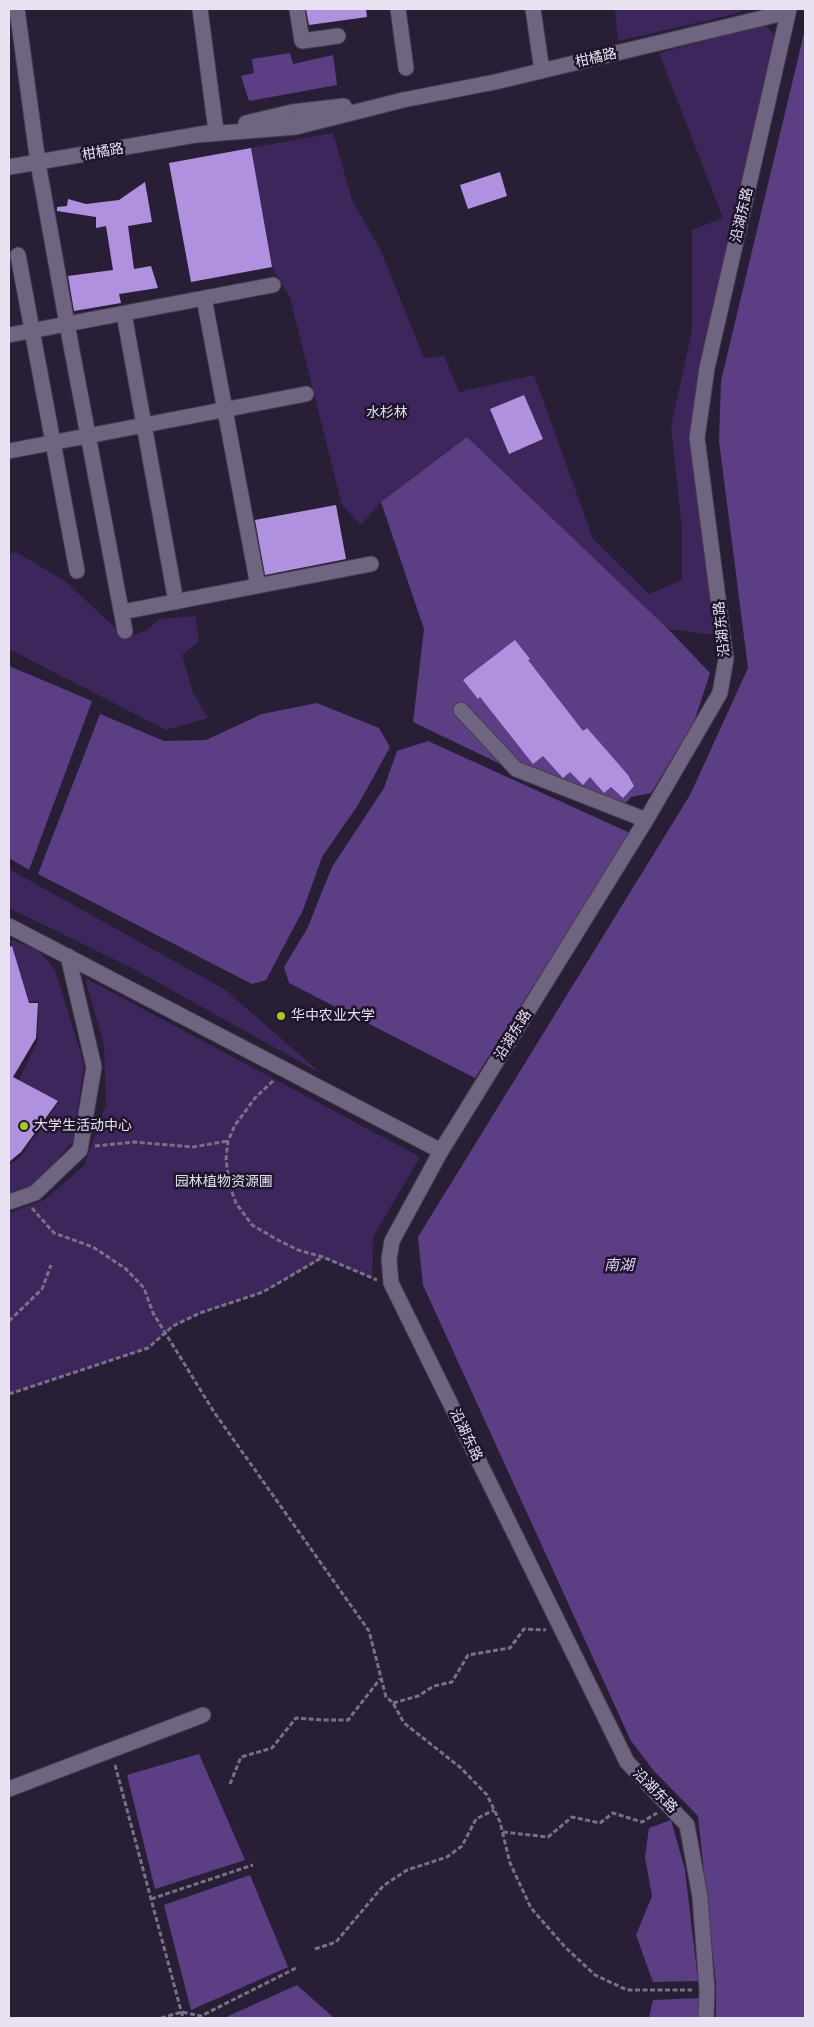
<!DOCTYPE html>
<html>
<head>
<meta charset="utf-8">
<style>
  body { margin:0 }
  #map { position:relative; width:814px; height:2027px; overflow:hidden; background:#281f36; font-family:Quicksand,sans-serif }
  canvas { display:block }
  .frame { position:absolute; inset:0; border:10px solid #e8e2f2; pointer-events:none }
</style>
</head>
<body>
<div id="map">
<canvas width="814" height="2027"></canvas>
<div class="frame"></div>
</div>
<script>
const ctx = document.querySelector('canvas').getContext('2d');
ctx.lineJoin = 'round';
function fill(path, color) { ctx.fillStyle = color; ctx.fill(path, 'evenodd'); }
const shape = rows => new Path2D(rows.map(r => 'M' + r).join(''));
function strokePath(path, color, width, dash) { ctx.strokeStyle = color; ctx.lineWidth = width; ctx.lineCap = dash ? 'butt' : 'round'; ctx.setLineDash(dash || []); ctx.stroke(path); }
function label(font, color, halo, rows, align = 'center') {
  ctx.font = font + ' Quicksand,"Noto Sans SC",sans-serif'; ctx.lineWidth = 5; ctx.setLineDash([]); ctx.textBaseline = 'middle'; ctx.strokeStyle = halo; ctx.fillStyle = color; for (const [text, x, y, turn = 0] of rows) {
    ctx.save(); ctx.translate(x, y); ctx.rotate((+turn || 0) * Math.PI / 180); ctx.textAlign = isNaN(turn) ? turn : align; if (halo) ctx.strokeText(text, 0, 0); ctx.fillText(text, 0, 0); ctx.restore();
  }
}
fill(shape([
  [615,9,745,9,735,14,618,41],
  [764,24,777,37,731,222,690,437,715,635,668,629,467,437,381,502,361,525,342,505,290,298,272,267,251,148,333,133,352,200,381,251,424,358,444,356,459,392,534,375,593,539,649,594,682,580,682,529,671,426,692,331,692,230,723,218,659,53],
  [16,552,65,581,125,637,146,631,159,619,195,616,199,641,182,655,193,693,208,718,166,730,9,649,9,554],
  [9,869,224,989,322,1074,132,968,9,908],
  [10,939,38,950,55,970,84,1064,73,1141,32,1189,9,1198,9,1166,22,1155,59,1102,19,1080,37,1042,39,1001,27,1001],
  [85,978,420,1157,373,1237,372,1278,323,1258,263,1292,200,1313,173,1326,148,1348,9,1394,9,1213,44,1200,84,1166,106,1105,104,1045]
]), '#3d265b');
fill(shape([
  [805,29,805,2018,716,2018,716,1984,698,1816,654,1771,631,1741,423,1285,418,1237,690,795,748,668,719,441,721,381],
  [290,53,293,64,333,55,337,85,249,101,241,76,254,73,252,59],
  [467,437,668,629,710,673,694,722,651,793,631,797,617,813,515,771,413,722,424,629,381,502],
  [9,666,92,701,29,870,9,858],
  [317,703,379,728,390,747,358,805,322,857,303,910,266,980,252,984,38,874,100,714,164,741,206,740,262,714],
  [428,741,630,833,475,1078,289,983,284,967,307,929,332,867,384,788,397,751],
  [199,1754,245,1860,155,1889,127,1775],
  [671,1820,685,1870,698,1981,653,1982,636,1935,652,1896,645,1857,649,1828],
  [250,1875,288,1967,191,2010,164,1905],
  [297,1985,334,2018,224,2018],
  [700,1998,701,2018,649,2018,653,2000]
]), '#5c3e85');
fill(shape([
  [306,9,366,9,367,17,309,25],
  [251,148,272,267,191,282,169,163],
  [500,172,507,196,468,209,460,185],
  [145,182,152,222,128,226,134,269,151,266,158,288,119,294,121,303,74,311,68,276,113,270,106,226,96,228,96,217,57,211,57,207,67,206,68,199,86,204,119,200],
  [524,395,543,439,509,454,490,409],
  [336,505,346,559,265,575,255,520],
  [515,640,530,659,528,660,583,731,587,728,628,775,634,786,623,798,611,787,604,793,590,777,583,785,570,772,563,778,562,777,543,756,533,764,480,697,478,699,463,680],
  [12,946,29,1003,38,1003,36,1038,13,1077,58,1101,21,1152,9,1162,9,947]
]), '#b091e0');
const minor = shape([
  [17,9,38,163,67,324,125,631],
  [200,9,216,131],
  [297,9,302,41,338,36],
  [398,9,406,68],
  [533,9,542,71],
  [246,123,292,112,344,106],
  [197,135,296,127,403,100,495,82,788,12],
  [9,167,207,133],
  [18,255,77,571],
  [204,298,258,586],
  [124,314,176,602],
  [9,335,273,285],
  [9,451,306,394],
  [122,612,371,564],
  [461,710,516,769,646,820],
  [9,926,441,1151],
  [9,1202,35,1193,80,1150,94,1067,68,956],
  [9,1789,203,1715],
  [706,2018,707,1990,700,1897,687,1825,627,1762,391,1283,389,1259,392,1241,441,1151,646,820,720,693,726,659,697,438,707,368,789,9]
]);
strokePath(minor, '#453c50', 17);
strokePath(shape([
  [273,1081,255,1098,244,1113,235,1125,228,1141,226,1159,229,1184,236,1203,252,1225,276,1239,298,1250,323,1257,377,1280],
  [95,1146,134,1142,193,1147,228,1141],
  [32,1208,54,1233,93,1247,126,1269,144,1288,153,1313,214,1412,369,1631,386,1697,393,1703,404,1723,461,1768,487,1795,500,1822,510,1863,531,1908,565,1947,595,1975,627,1990,692,1990],
  [9,1321,42,1289,51,1265],
  [9,1394,148,1348,173,1326,200,1313,263,1292,323,1257],
  [393,1703,418,1696,434,1686,452,1682,468,1655,510,1648,524,1629,546,1630],
  [115,1765,183,2018],
  [230,1784,241,1757,272,1748,296,1718,323,1720,348,1720,380,1679],
  [503,1832,548,1837,572,1817,600,1823,613,1813,642,1822,657,1813],
  [151,1899,253,1865],
  [315,1949,336,1942,383,1886,407,1870,447,1857,462,1846,476,1819,494,1810],
  [161,2018,182,2012,201,2016,296,1968]
]), '#797185', 3, [5, 2.5]);
strokePath(minor, '#6f6580', 15);
for (const [x, y, r, color] of [
  [281,1016,5,"#a6c820"],
  [24,1126,5,"#a6c820"]
]) { const dot = new Path2D(); dot.arc(x, y, r, 0, 2 * Math.PI); ctx.fillStyle = color; ctx.fill(dot); strokePath(dot, '#1e152b', 2); }
label('14px', '#e8e2f2', '#1e152b', [
  ["柑橘路",596,58,-13],
  ["柑橘路",103,152,-10],
  ["沿湖东路",742,215,-77],
  ["沿湖东路",722,629,-96],
  ["沿湖东路",513,1035,-58],
  ["沿湖东路",466,1435,64],
  ["沿湖东路",655,1791,45]
]);
label('14px', '#e3dcf1', '#1e152b', [
  ["水杉林",387,413],
  ["园林植物资源圃",224,1182]
]);
label('14px', '#e8e2f2', '#1e152b', [
  ["华中农业大学",291,1016],
  ["大学生活动中心",34,1126]
], 'left');
label('italic 15px', '#dfd0fa', '#1e152b', [
  ["南湖",619,1265]
]);
</script>
</body>
</html>
